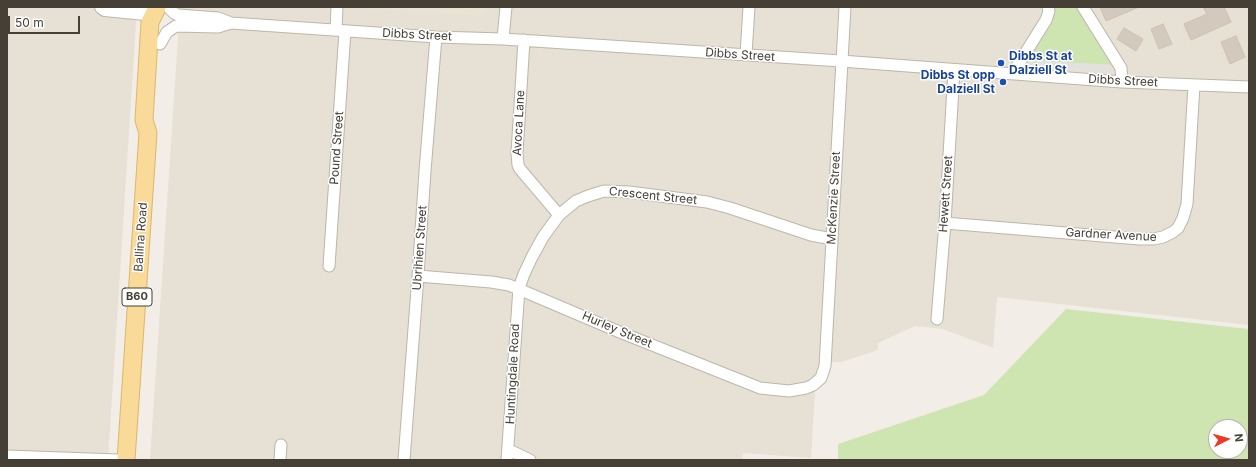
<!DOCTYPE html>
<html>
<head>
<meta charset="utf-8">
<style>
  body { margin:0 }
  #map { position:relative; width:1256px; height:467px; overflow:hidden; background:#f2eee7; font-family:Inter,sans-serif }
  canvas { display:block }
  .frame { position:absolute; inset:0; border:8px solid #453f36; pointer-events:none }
  .north { position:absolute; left:1208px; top:419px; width:40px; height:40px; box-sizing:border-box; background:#fff; border:1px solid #b5b2af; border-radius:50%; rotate:84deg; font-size:11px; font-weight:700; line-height:16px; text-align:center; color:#453f36 }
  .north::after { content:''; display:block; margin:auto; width:14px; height:18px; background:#ee3a22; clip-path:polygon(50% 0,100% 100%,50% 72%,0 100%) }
  .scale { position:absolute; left:8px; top:16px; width:72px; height:18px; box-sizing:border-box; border:2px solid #453f36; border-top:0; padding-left:5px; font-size:12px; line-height:14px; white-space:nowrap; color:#453f36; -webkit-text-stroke:3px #fff; paint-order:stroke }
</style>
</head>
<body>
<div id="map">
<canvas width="1256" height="467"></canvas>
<div class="frame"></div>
<div class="north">N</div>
<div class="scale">50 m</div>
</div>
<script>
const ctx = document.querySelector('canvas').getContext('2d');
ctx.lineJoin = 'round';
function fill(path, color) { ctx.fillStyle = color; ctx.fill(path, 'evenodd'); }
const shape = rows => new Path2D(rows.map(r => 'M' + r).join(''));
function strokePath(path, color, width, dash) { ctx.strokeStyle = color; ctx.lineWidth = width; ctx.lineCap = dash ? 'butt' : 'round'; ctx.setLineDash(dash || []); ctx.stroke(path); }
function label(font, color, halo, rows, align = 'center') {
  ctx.font = font + ' Inter,sans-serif'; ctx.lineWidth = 3; ctx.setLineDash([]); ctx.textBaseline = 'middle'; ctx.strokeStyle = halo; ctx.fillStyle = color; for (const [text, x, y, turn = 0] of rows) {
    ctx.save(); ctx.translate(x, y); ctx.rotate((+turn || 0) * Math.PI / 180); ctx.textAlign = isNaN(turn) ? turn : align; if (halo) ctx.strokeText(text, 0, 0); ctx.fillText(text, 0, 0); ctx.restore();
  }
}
fill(shape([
  [7,7,137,7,108,460,7,460],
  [180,7,1249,7,1249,325,997,297,993,348,943,329,915,326,878,343,878,350,841,362,831,362,816,378,811,458,743,453,742,460,150,460]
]), '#e6e0d5');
fill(shape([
  [349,7,488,7,488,9,481,16]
]), '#ebe3d1');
fill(shape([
  [1054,7,1079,7,1114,65,1038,61,1036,63,1033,63,1031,59,1032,53,1053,21,1054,15],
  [1066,309,1249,329,1249,460,838,460,838,444,984,395],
  [1216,427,1240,427,1240,451,1216,451]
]), '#cfe5b1');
fill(shape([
  [1037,61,1114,65,1109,72,1034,68]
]), '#e3e1de');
const building = shape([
  [1100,7,1139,7,1106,21,1100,7],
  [1203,7,1224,7,1231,22,1191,40,1184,24,1207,14,1203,7],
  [1163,24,1172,44,1159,49,1151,29,1163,24],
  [1124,28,1143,39,1136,51,1117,39,1124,28],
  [1236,36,1245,57,1230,64,1221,42,1236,36]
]);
fill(building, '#d3cabd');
strokePath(building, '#cec1b0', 1);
const minor = shape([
  [168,7,174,13,178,15,218,18,231,23,436,37,503,39,841,61,1122,82,1249,87],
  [1083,7,1121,68,1122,82],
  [336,30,337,7],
  [503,39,506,7],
  [524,40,517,153,518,165,520,169,559,215],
  [160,44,167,32,176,26,218,27,231,23],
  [746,55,749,7],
  [1013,73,1046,20,1049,11,1048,7],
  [945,223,1139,239,1153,239,1163,237,1173,232,1178,228,1183,218,1187,204,1194,85],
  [329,266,345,31],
  [418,276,491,282,509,285,622,333,760,388,789,391,806,388,813,385,821,378,825,366,845,7],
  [937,319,945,223,954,70],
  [509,450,530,460],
  [7,456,118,460],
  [280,460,281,445],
  [404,460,418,276,425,171,436,37],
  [507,460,519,288,524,274,532,257,543,237,559,215,576,201,588,196,604,191,629,192,707,202,730,208,811,235,832,239]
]);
const tertiary = shape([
  [102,7,105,9,145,13,156,10]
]);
const primary = shape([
  [126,460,148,133,144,120,150,22,156,10,157,7]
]);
strokePath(minor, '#bdb6aa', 13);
strokePath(tertiary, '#bdb6aa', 16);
strokePath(primary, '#ddb76a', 19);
strokePath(minor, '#fff', 11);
strokePath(tertiary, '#fff', 14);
strokePath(primary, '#f9da99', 17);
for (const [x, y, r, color] of [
  [1001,63,4,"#1a4fb4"],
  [1003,82,4,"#1a4fb4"]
]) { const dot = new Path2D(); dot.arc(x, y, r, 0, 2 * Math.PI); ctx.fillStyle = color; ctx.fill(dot); strokePath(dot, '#fff', 1.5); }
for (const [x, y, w] of [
  [137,297,30]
]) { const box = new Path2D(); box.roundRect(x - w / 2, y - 9, w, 18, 3); ctx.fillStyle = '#fff'; ctx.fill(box); strokePath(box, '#453f36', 1); }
label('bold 11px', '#453f36', null, [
  ["B60",137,297]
]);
label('12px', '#453f36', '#fff', [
  ["Dibbs Street",417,35,3],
  ["Dibbs Street",740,55,4],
  ["Dibbs Street",1123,81,3],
  ["Avoca Lane",519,123,-87],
  ["Pound Street",337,148,-86],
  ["Hewett Street",946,194,-86],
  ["Crescent Street",653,196,6],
  ["McKenzie Street",834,198,-87],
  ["Gardner Avenue",1111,235,3],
  ["Ballina Road",141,237,-86],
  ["Ubrihien Street",420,248,-86],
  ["Hurley Street",617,330,23],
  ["Huntingdale Road",513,374,-87]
]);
label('bold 12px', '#164399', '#fff', [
  ["Dibbs St at",1009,56],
  ["Dalziell St",1009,70],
  ["Dibbs St opp",995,75,"right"],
  ["Dalziell St",995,89,"right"]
], 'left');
</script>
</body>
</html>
